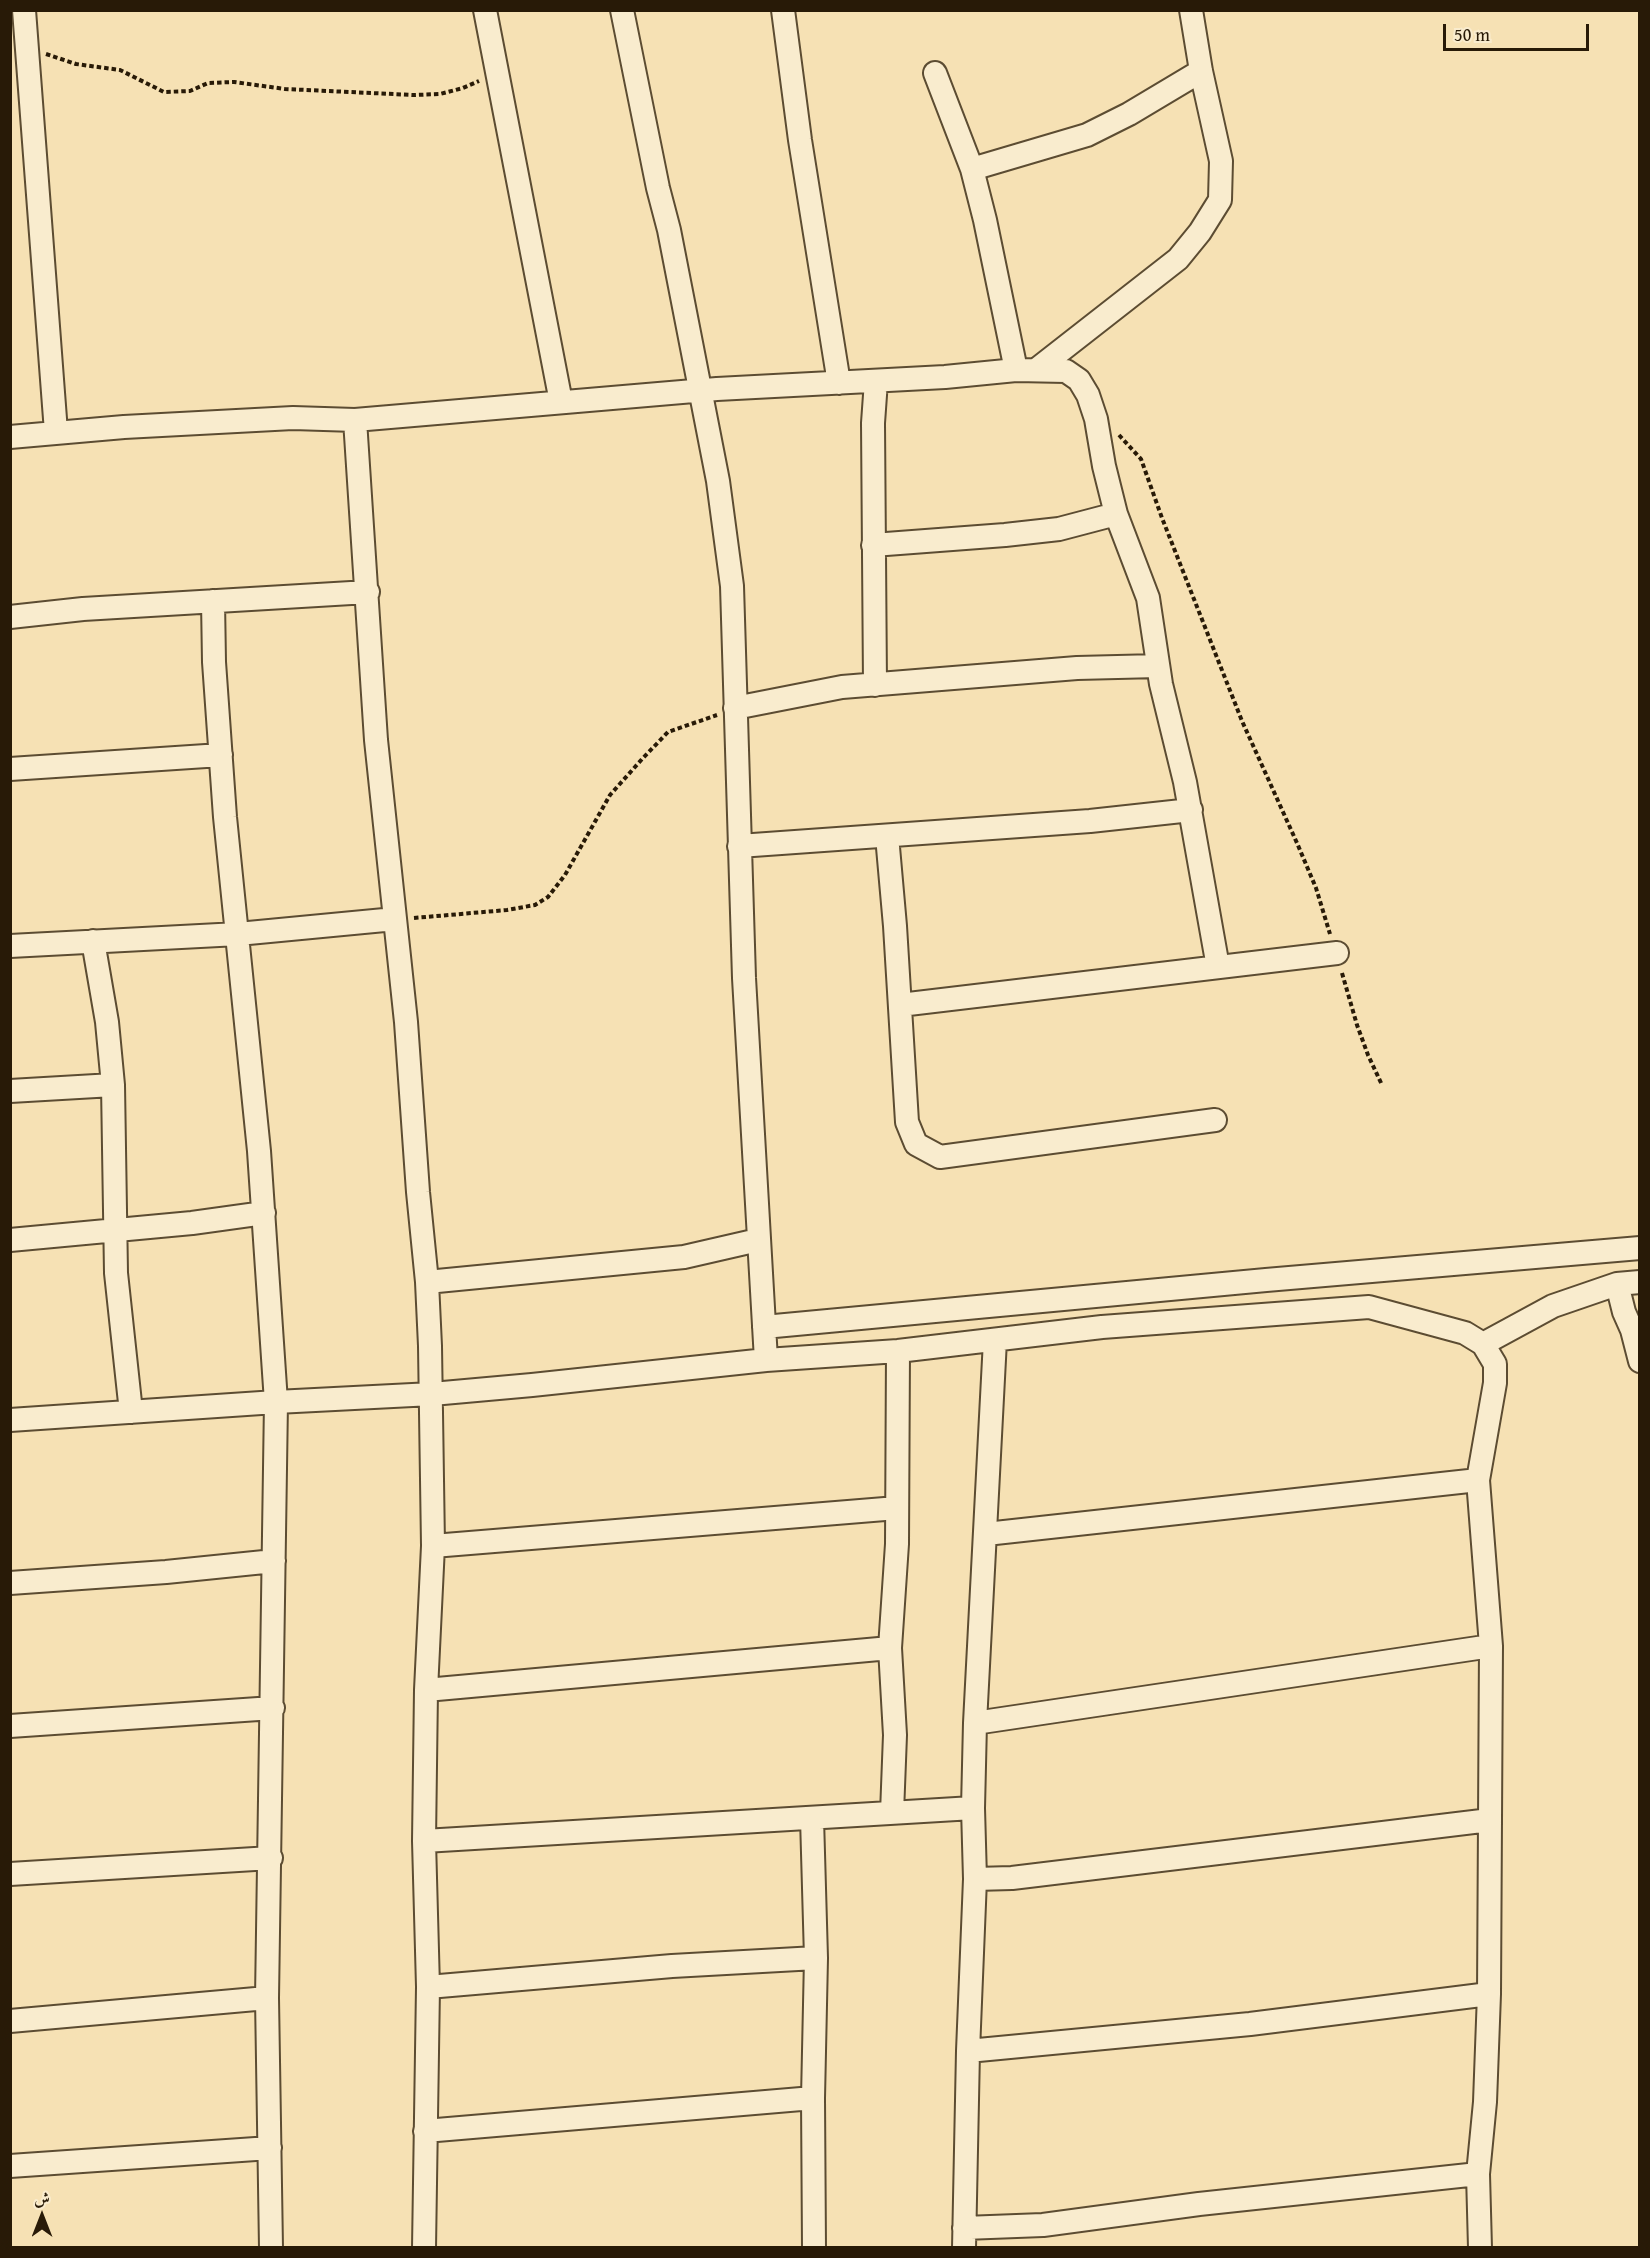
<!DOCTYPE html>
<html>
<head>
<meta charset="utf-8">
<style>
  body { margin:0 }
  #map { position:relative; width:1650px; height:2258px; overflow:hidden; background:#f6e1b4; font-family:"Gentium Book Plus",Amiri,serif }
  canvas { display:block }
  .frame { position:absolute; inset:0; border:12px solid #281a07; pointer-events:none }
  .north { position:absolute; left:12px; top:2186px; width:60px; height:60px; -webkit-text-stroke:4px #f9ecce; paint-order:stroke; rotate:0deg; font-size:16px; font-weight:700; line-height:24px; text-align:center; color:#281a07 }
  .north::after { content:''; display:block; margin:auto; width:21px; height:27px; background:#281a07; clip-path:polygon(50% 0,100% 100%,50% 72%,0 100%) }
  .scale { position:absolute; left:1443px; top:24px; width:146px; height:27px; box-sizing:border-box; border:3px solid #281a07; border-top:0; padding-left:8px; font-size:18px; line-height:21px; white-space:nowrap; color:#281a07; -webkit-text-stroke:4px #f9ecce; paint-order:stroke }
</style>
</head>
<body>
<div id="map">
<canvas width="1650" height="2258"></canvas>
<div class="frame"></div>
<div class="north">ش</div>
<div class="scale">50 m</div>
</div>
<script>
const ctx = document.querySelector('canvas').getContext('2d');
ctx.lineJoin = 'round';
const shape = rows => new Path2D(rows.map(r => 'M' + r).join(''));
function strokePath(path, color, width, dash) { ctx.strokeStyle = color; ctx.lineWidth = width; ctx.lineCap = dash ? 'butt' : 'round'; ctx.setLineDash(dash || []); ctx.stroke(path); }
const minor = shape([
  [24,10,56,432],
  [485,10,561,402],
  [622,10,658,188,669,230,718,481,732,586,744,978,766,1360],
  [783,10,800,140,839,383],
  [935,73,972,169,985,220,1016,370],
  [972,169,1087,135,1129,114,1201,71],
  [1036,370,1178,259,1200,232,1220,200,1221,161,1201,71,1191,10],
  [355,420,376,740,406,1022,418,1192,427,1282,430,1346,433,1546,426,1690,424,1841,428,1987,424,2248],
  [10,437,124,427,293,418,355,420,717,389,945,377,1016,370,1066,371,1079,380,1088,395,1096,419,1104,466,1116,514,1148,598,1161,684,1185,782,1218,967],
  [873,545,1005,535,1059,529,1116,514],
  [213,601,214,662,225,817,259,1151,276,1402,267,1998,271,2248],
  [10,617,83,609,368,592],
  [875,685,873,423,876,381],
  [735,708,842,687,1077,668,1158,666],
  [10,769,221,755],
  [887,836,895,926,907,1122,916,1144,940,1157,1215,1120],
  [739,846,1090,821,1191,810],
  [93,941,107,1022,113,1085,116,1273,131,1412],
  [10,946,238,934,395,919],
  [900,1005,1337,953],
  [10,1091,113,1085],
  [10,1240,192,1223,264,1213],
  [427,1282,684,1257,758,1240],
  [1617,1284,1624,1312,1632,1330,1640,1361],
  [764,1327,1266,1280,1640,1248],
  [1483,1344,1553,1306,1617,1284,1640,1282],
  [10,1420,276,1402,432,1394,532,1385,766,1360,898,1351,1102,1327,1369,1307,1465,1333,1483,1344,1495,1364,1495,1383,1478,1480,1491,1646,1489,1994,1485,2102,1478,2174,1480,2248],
  [986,1534,1478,1480],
  [433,1546,897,1508],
  [10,1583,166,1572,274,1561],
  [426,1690,890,1648],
  [975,1723,1491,1646],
  [10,1726,273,1708],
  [973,1808,975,1879,968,2051,1250,2024,1489,1994],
  [892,1813,895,1735,890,1648,897,1544,898,1351],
  [812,1818,816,1958,813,2098,814,2248],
  [424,1841,973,1808,975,1723,995,1340],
  [10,1874,271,1858],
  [975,1879,1012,1878,1490,1820],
  [428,1987,672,1966,816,1958],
  [10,2021,267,1998],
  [425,2131,813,2098],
  [10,2166,270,2148],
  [964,2228,1043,2225,1199,2204,1478,2174],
  [964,2248,968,2051]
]);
strokePath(minor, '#5c4c32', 26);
strokePath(shape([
  [46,54,76,64,120,70,164,92,190,91,208,83,234,82,285,89,414,95,440,94,463,88,479,81],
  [1119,435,1141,459,1162,518,1242,721,1297,843,1316,888,1330,934],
  [414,918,507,910,535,905,548,897,565,875,610,795,643,758,668,732,717,715],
  [1342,973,1357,1025,1368,1055,1382,1085]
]), '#281a07', 4, [4.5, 3]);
strokePath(minor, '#f9ecce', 22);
</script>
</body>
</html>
